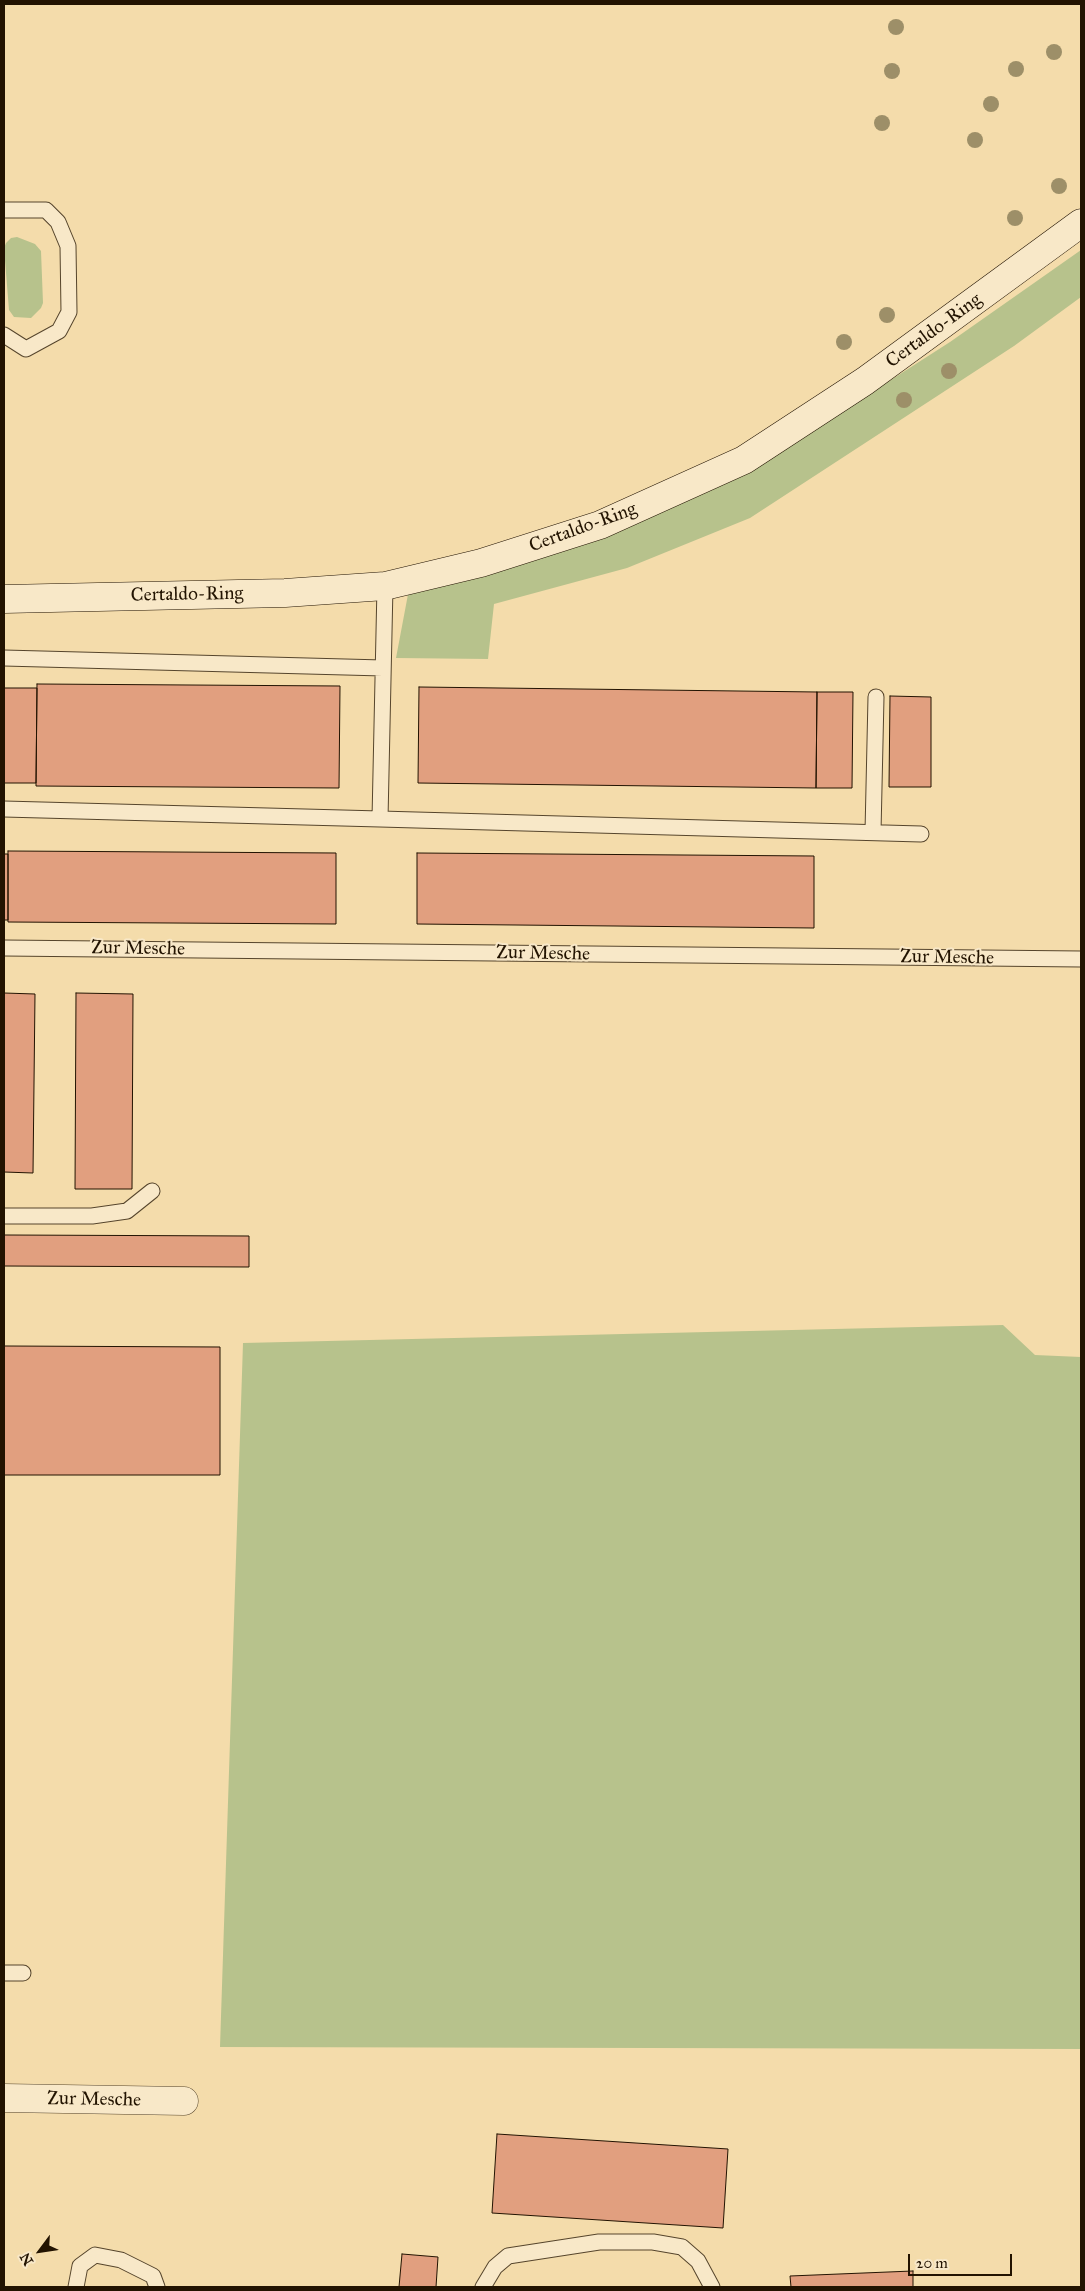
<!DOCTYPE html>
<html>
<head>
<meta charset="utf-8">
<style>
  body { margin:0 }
  #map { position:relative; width:1085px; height:2291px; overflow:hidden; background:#f4dcab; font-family:"IM FELL Great Primer",serif }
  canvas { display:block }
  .frame { position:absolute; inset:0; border:5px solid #221301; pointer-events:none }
  .north { position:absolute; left:15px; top:2226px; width:50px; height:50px; -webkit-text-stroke:4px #f8e8c8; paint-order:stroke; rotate:239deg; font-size:14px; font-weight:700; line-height:20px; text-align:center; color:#221301 }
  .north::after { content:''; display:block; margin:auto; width:18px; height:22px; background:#221301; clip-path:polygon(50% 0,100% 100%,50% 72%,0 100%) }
  .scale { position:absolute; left:908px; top:2254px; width:104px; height:22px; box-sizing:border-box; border:2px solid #221301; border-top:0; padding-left:6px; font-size:15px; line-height:18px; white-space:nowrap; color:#221301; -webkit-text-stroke:4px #f8e8c8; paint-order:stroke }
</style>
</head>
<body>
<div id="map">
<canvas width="1085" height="2291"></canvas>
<div class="frame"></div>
<div class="north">N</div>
<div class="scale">20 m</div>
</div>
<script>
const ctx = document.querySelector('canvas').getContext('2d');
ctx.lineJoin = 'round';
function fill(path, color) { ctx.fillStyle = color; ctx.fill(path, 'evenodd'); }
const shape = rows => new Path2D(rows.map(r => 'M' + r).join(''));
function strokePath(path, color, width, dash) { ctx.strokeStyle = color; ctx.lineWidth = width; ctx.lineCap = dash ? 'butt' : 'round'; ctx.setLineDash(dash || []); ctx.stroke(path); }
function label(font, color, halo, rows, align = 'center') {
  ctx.font = font + ' "IM FELL Great Primer",serif'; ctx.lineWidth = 4; ctx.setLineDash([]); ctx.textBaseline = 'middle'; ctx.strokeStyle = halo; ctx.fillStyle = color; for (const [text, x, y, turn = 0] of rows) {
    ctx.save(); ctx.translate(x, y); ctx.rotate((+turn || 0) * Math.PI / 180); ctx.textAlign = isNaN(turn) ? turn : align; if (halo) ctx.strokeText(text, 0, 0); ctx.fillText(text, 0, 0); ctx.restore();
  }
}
fill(shape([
  [17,237,35,244,41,251,43,303,41,308,31,318,14,317,9,310,4,248,6,243,11,238],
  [1081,250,1081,297,1014,346,750,518,627,568,494,604,488,659,396,658,409,589,752,469,950,342],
  [1003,1325,1035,1355,1081,1357,1081,2049,220,2047,243,1343]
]), '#b7c28c');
const building = shape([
  [37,684,340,686,339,788,36,786,37,684],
  [419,687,817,692,816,788,418,783,419,687],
  [4,688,37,688,36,783,4,783,4,688],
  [817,692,853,692,852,788,816,788,817,692],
  [890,696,931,697,931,787,889,787,890,696],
  [8,851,336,853,336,924,8,922,8,851],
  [417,853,814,856,814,928,417,924,417,853],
  [4,854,8,854,8,920,4,920,4,854],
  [4,993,35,994,33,1173,4,1172,4,993],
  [76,993,133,994,132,1189,75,1189,76,993],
  [4,1235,249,1236,249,1267,4,1266,4,1235],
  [4,1346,220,1347,220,1475,4,1475,4,1346],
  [497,2134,728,2149,723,2228,492,2213,497,2134],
  [402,2254,438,2257,436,2287,399,2287,402,2254],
  [913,2271,913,2287,791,2287,790,2276,913,2271]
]);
fill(building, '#e19f7f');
strokePath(building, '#221301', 1);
const service = shape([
  [4,210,46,210,58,222,68,246,69,312,59,331,26,349,4,335],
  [4,658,383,668],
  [4,809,380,819,385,586],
  [380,819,921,834],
  [873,832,876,697],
  [4,948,1081,959],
  [4,1216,92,1216,127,1211,152,1191],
  [4,1973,23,1973],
  [76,2287,80,2266,95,2255,121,2260,153,2276,157,2287],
  [483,2287,495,2267,508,2256,599,2242,653,2242,682,2247,698,2261,712,2287]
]);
const minor = shape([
  [4,2098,184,2101]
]);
const secondary = shape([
  [4,599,285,593,385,586,481,563,600,525,744,460,865,381,1081,223]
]);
strokePath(service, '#56452c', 17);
strokePath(minor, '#56452c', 29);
strokePath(secondary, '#221301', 29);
strokePath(service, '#f8e8c8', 15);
strokePath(minor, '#f8e8c8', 28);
strokePath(secondary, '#f8e8c8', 28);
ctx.fillStyle = '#9d8f68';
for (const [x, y] of [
  [896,27],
  [1054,52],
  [1016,69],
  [892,71],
  [991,104],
  [882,123],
  [975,140],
  [1059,186],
  [1015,218],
  [887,315],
  [844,342],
  [949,371],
  [904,400]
]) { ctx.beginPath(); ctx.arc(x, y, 8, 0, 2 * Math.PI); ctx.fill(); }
label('19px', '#221301', '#f8e8c8', [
  ["Certaldo-Ring",934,331,-36],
  ["Certaldo-Ring",583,528,-20],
  ["Certaldo-Ring",187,595,-1],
  ["Zur Mesche",138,949,1],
  ["Zur Mesche",543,954,1],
  ["Zur Mesche",947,958,1],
  ["Zur Mesche",94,2100,1]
]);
</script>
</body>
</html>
